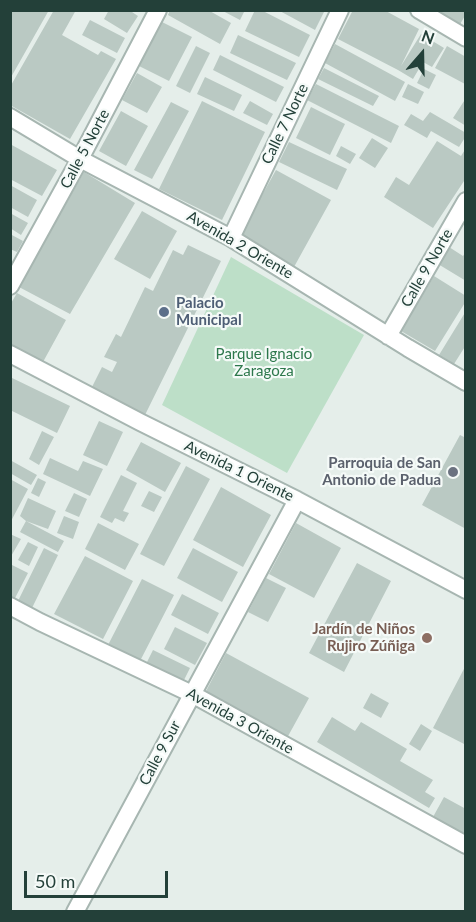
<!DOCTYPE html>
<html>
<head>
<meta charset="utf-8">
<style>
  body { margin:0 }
  #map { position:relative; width:476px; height:922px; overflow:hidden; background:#e5eeea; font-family:Lato,sans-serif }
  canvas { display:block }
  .frame { position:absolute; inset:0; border:12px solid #234039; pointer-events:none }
  .north { position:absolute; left:392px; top:24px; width:60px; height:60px; -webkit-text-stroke:4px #f5faf8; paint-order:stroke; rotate:20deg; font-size:16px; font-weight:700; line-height:24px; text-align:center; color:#234039 }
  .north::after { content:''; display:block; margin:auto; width:21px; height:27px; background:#234039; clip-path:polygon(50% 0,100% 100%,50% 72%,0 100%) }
  .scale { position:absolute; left:24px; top:871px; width:144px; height:27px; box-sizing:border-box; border:3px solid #234039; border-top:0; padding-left:8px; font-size:18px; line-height:21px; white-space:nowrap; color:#234039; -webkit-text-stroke:4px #f5faf8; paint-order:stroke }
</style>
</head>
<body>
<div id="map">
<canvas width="476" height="922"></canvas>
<div class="frame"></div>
<div class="north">N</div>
<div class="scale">50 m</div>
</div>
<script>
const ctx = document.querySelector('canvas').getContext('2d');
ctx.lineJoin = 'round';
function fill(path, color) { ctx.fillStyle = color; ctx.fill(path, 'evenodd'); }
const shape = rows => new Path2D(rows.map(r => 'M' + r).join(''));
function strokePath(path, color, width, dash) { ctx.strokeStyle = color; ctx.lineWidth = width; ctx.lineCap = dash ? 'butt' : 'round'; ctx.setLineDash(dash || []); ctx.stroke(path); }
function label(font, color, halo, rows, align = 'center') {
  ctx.font = font + ' Lato,sans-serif'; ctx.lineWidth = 4.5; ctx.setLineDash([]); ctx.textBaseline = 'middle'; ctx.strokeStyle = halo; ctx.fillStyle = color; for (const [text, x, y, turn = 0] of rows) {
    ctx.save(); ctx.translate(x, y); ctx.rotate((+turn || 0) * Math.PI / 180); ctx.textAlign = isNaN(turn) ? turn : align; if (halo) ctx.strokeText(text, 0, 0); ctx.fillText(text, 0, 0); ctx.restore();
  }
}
fill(shape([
  [231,257,364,335,287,473,162,405]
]), '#bddfc8');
fill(shape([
  [10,10,49,10,10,79],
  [54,10,76,10,62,35,98,55,101,51,116,59,70,139,10,105,10,87],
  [109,10,129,10,138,16,127,33,104,19],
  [170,10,208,10,231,23,220,44,168,15],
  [221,10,245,10,240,20],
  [255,10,261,10,310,35,299,57,245,31],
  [278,10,325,10,315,30],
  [353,10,384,10,419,29,401,66,421,34,444,48,432,67,423,62,413,79,398,70,338,39],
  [432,10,466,10,466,14,459,26],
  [90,20,125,38,117,53,82,35],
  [160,21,192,37,169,81,137,65],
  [238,35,296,63,287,80,230,53],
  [335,44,405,82,395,101,325,63],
  [196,46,210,53,190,93,176,86],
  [447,46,466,57,465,84,435,68],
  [220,55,284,87,276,102,213,70],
  [324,68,379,96,373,106,318,79],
  [424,69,436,75,429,89,417,83],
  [137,73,162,87,147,113,122,100],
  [205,77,242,95,234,111,197,94],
  [316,84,399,126,391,143,307,100],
  [408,84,424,92,418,104,402,97],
  [466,98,466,126,453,118],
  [202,101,265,132,222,220,159,189],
  [250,101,273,114,267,125,243,113],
  [171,102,189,111,152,179,134,170],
  [311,107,345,124,330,155,296,138],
  [121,111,148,126,126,166,99,151],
  [430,112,466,133,466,136,459,147,431,131,427,138,404,125,411,114,423,121],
  [372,138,388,148,375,168,359,158],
  [437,141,461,156,466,148,466,178,433,228,384,197,396,177,409,185],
  [289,142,347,169,337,190,279,162],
  [10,144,57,170,42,196,10,179],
  [341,146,356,154,350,164,336,156],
  [276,170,331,200,294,267,239,237],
  [84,172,135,203,70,314,19,287],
  [10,185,37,200,28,217,10,207],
  [142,211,177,231,150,279,114,259],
  [10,213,28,223,21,235,10,228],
  [10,234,23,241,17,252,10,249],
  [188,245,221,261,144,417,90,391,102,367,112,372,117,362,104,357,116,334,121,337,145,287,153,291,173,250,183,255],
  [449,247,463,256,466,252,466,281,438,264],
  [434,276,466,296,466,301,435,351,401,331],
  [17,293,66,320,43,362,10,344,10,305],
  [466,311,466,345,454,364,439,355],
  [10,377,70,406,57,433,10,410],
  [99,421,123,432,107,466,83,455],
  [42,431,54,437,39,465,29,459],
  [460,435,466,438,466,529,422,505],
  [141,442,181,463,165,492,126,470],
  [50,458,78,471,83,461,103,469,90,496,43,474],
  [10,460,37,475,31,485,10,473],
  [186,466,210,479,164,566,140,554],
  [121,475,137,483,123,511,129,513,124,522,115,518,112,523,100,517],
  [38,478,46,482,39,497,31,493],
  [10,479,28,489,10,523],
  [221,487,271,515,243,567,193,540],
  [149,491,162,497,154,512,141,506],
  [74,493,87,499,79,517,65,511],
  [28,498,56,511,48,529,26,521,20,516],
  [64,516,79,522,73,539,57,533],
  [26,521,64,541,58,552,20,532],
  [98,523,139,544,125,570,85,549],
  [296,523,341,548,314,598,269,574],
  [10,534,21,539,10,558],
  [28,542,38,547,29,566,18,560],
  [44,548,58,555,32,608,18,601],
  [193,548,238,572,222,602,177,578],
  [85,556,133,581,103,639,54,614],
  [357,563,391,581,344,672,309,653],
  [10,564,28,573,14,600,10,598],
  [266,578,286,588,268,622,248,612],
  [142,579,174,595,140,661,108,645],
  [182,594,219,613,208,634,171,615],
  [175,627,207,643,195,665,164,649],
  [153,650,190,668,183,682,146,664],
  [226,653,309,698,287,738,205,693],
  [466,665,466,745,433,728],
  [371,693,389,703,381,718,363,708],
  [332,717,355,731,361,722,407,749,400,761,433,780,425,792,435,798,429,808,317,742],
  [421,724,432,731,420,751,409,744],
  [444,797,466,809,466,835,433,817]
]), '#bac9c3');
const minor = shape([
  [419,10,466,38],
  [10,117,80,159,231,238,408,348,466,382],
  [231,238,340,10],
  [10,286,80,159,158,10],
  [388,336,466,201],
  [10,354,140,422,297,500,466,590],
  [10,606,40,622,192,694,466,845],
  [75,912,297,500]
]);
strokePath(minor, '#a7b6b1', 20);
strokePath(minor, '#fff', 16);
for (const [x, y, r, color] of [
  [164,312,6,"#5c6f8a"],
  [453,472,6,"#6b7280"],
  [427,638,6,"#8d6e63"]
]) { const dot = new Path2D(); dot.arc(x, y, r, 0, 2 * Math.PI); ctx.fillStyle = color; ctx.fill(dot); strokePath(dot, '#f5faf8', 2); }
label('15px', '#234039', '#f5faf8', [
  ["Calle 7 Norte",285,124,-64],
  ["Calle 5 Norte",85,149,-62],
  ["Avenida 2 Oriente",240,245,30],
  ["Calle 9 Norte",427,268,-60],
  ["Avenida 1 Oriente",239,471,26],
  ["Avenida 3 Oriente",240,721,29],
  ["Calle 9 Sur",160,753,-62]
]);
label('bold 15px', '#4e5e75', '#f5faf8', [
  ["Palacio",176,303],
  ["Municipal",176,320]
], 'left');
label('15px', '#2d784c', '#f5faf8', [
  ["Parque Ignacio",264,354],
  ["Zaragoza",264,371]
]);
label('bold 15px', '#5b616d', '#f5faf8', [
  ["Parroquia de San",441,463],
  ["Antonio de Padua",441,480]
], 'right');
label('bold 15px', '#785e54', '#f5faf8', [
  ["Jardín de Niños",415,629],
  ["Rujiro Zúñiga",415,646]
], 'right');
</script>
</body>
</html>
